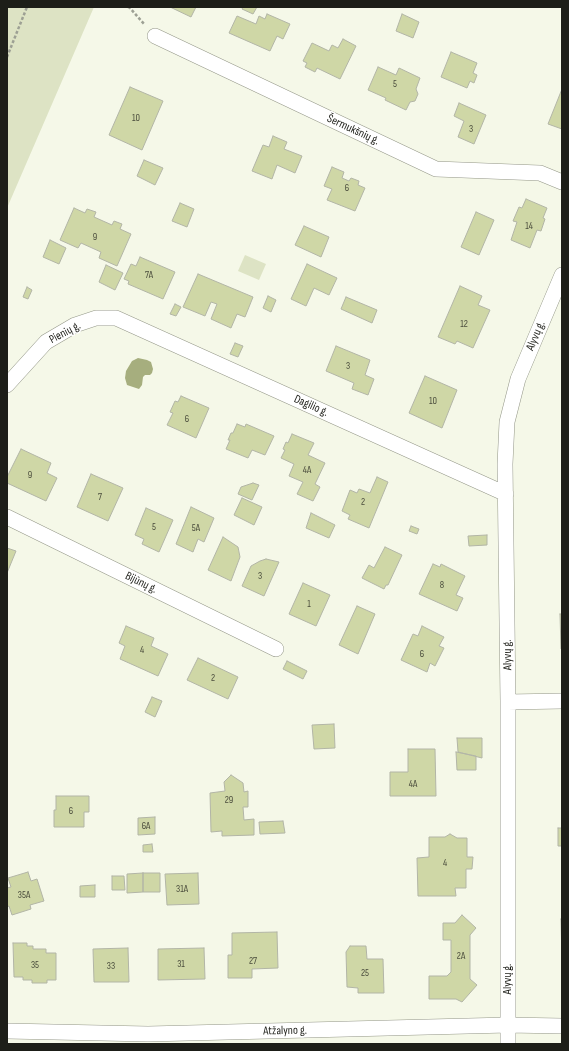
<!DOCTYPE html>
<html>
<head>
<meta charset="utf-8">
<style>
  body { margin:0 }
  #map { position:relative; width:569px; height:1051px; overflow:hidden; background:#f5f8e8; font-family:"Sofia Sans Condensed",sans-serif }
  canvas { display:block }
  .frame { position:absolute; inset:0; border:8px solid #1d1e18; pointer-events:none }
</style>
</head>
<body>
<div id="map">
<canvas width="569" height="1051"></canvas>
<div class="frame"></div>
</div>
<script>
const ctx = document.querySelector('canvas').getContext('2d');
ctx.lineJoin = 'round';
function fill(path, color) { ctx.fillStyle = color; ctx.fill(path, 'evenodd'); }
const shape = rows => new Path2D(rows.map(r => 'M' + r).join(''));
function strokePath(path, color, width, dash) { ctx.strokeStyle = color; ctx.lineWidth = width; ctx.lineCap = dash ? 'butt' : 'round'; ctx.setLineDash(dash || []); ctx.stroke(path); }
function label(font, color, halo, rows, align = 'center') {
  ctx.font = font + ' "Sofia Sans Condensed",sans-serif'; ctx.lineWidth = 3; ctx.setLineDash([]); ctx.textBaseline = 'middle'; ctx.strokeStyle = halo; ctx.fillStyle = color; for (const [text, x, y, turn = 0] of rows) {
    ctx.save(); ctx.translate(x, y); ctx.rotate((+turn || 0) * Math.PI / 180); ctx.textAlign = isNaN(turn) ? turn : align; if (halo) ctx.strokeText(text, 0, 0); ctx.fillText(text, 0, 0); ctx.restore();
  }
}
fill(shape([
  [7,7,94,7,7,208],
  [245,255,266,264,259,280,238,271]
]), '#dde3c4');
fill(shape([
  [138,358,147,360,151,362,153,369,152,373,150,375,145,375,143,377,142,385,139,389,127,385,125,378,126,371,132,361]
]), '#a6ae7e');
const building = shape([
  [170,7,196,7,191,17,170,7],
  [243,7,257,7,253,14,242,9,243,7],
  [267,14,290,24,283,39,277,36,270,51,229,33,237,16,256,24,259,16,265,19,267,14],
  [402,14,419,22,413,38,396,31,402,14],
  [343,39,356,46,340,79,317,68,315,72,305,67,307,63,303,61,312,43,329,51,332,45,338,48,343,39],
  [451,52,477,63,473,73,477,75,474,83,470,81,467,88,441,77,451,52],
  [378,67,396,75,399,68,420,78,416,89,418,94,415,101,410,102,406,110,385,100,386,98,368,90,378,67],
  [130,87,163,101,142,150,109,135,130,87],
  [562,89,562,129,548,124,562,89],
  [459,103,486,115,474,144,458,137,464,121,454,116,459,103],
  [273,136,287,142,284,149,302,156,295,173,277,165,272,179,252,171,263,145,269,147,273,136],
  [144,160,163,168,155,185,137,176,144,160],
  [332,167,344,172,342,178,349,181,351,178,359,181,358,185,365,188,355,211,327,200,332,189,324,186,332,167],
  [526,199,547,208,543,218,545,219,541,231,537,230,530,248,511,240,517,222,513,221,519,207,522,208,526,199],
  [180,203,194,209,187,227,172,221,180,203],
  [74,208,85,213,87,209,96,212,94,217,112,225,114,221,122,224,120,229,131,234,117,266,99,258,101,252,81,243,78,248,60,240,74,208],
  [476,212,494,220,479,255,461,247,476,212],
  [304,226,329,237,321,257,295,245,304,226],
  [50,240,66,248,59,264,43,257,50,240],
  [140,257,175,272,163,299,128,284,129,281,124,279,131,264,136,266,140,257],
  [307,264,337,278,329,295,314,288,306,306,291,299,307,264],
  [106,265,123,273,115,290,99,282,106,265],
  [198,274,253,297,245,317,237,314,231,328,211,319,217,304,211,302,205,316,183,307,198,274],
  [460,286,482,296,478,305,490,310,473,348,457,341,455,344,438,337,460,286],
  [27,287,32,290,28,299,23,297,27,287],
  [268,296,276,300,271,312,263,308,268,296],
  [346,297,377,310,372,323,341,309,346,297],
  [175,304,181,307,176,316,170,314,175,304],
  [235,343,243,346,238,357,230,354,235,343],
  [336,346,370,360,365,375,374,379,368,395,352,389,354,383,326,371,336,346],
  [425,376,457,390,442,428,409,413,425,376],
  [181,396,209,408,196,438,167,425,173,413,170,412,175,401,178,402,181,396],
  [237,424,245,427,246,424,274,436,265,455,252,450,248,458,226,449,230,440,228,440,231,433,233,433,237,424],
  [292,434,314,443,308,455,325,463,315,484,320,487,313,501,297,494,303,482,289,476,294,464,281,458,285,450,283,449,286,442,288,443,292,434],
  [21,449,51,463,47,473,57,478,46,501,7,483,7,477,21,449],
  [91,474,123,488,108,521,77,507,91,474],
  [377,477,388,482,369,528,348,519,350,515,342,511,350,490,357,493,359,489,370,493,377,477],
  [253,483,259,485,252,500,238,494,241,487,253,483],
  [242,498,262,507,254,525,234,515,242,498],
  [191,507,214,518,204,542,198,539,193,552,176,544,191,507],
  [146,508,173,520,159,552,142,544,144,539,135,535,146,508],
  [311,513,335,525,329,538,306,528,311,513],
  [411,526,419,529,417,534,409,531,411,526],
  [487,535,487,545,469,546,468,536,487,535],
  [223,537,238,547,240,557,231,581,208,570,223,537],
  [385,547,402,555,388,585,386,585,384,589,362,578,369,565,374,568,385,547],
  [7,548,16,551,7,573,7,548],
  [266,559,279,562,264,596,242,586,251,566,260,561,266,559],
  [433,564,440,567,441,564,465,576,456,595,463,598,457,611,419,594,433,564],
  [303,583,330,595,316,626,289,614,303,583],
  [357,606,375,614,358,654,339,645,357,606],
  [560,614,562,614,562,649,561,649,560,614],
  [126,626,154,638,151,646,168,654,158,676,120,659,125,646,119,643,126,626],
  [422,626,444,637,439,646,444,648,435,666,430,663,427,672,401,660,413,634,418,636,422,626],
  [198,658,238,677,228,699,187,680,198,658],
  [287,661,307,671,303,679,283,669,287,661],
  [152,697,162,701,155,717,145,712,152,697],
  [334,724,335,748,314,749,312,725,334,724],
  [457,738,482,738,482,758,458,752,457,738],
  [408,749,435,749,436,796,390,796,390,772,408,772,408,749],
  [456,752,476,756,476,770,457,770,456,752],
  [231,775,243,783,244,792,248,791,248,807,243,807,244,820,254,819,254,835,222,836,222,831,211,832,210,793,225,791,224,782,231,775],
  [56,796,89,796,89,812,84,812,84,827,54,827,54,810,56,810,56,796],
  [155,817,155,834,138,835,138,818,155,817],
  [283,821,285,833,260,834,259,822,283,821],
  [558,828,562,828,562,846,558,846,558,828],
  [450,834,457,838,467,838,467,857,473,857,472,869,466,869,466,888,455,888,456,896,418,896,417,858,429,857,429,837,445,837,450,834],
  [152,844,153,852,143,852,143,845,152,844],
  [28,872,31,881,37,879,44,901,30,905,31,909,12,915,9,906,7,907,7,888,11,887,8,878,28,872],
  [143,873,160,873,160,892,143,892,143,873],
  [143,873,143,892,127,893,127,874,143,873],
  [198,873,199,904,167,905,165,874,198,873],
  [112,876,124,876,125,890,112,890,112,876],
  [95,885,95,897,80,897,80,886,95,885],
  [462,915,476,928,470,935,470,979,477,985,462,1002,456,999,429,999,429,976,447,976,451,972,451,940,443,940,443,923,455,923,462,915],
  [561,919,562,919,562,960,561,919],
  [277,932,278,968,252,969,252,978,228,978,228,955,232,955,232,933,277,932],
  [13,943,27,943,27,946,33,946,33,949,46,949,46,953,56,953,56,980,47,980,47,983,32,983,32,980,23,980,23,977,14,977,13,943],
  [350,946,366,946,367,959,383,959,384,993,358,993,358,988,347,987,346,952,350,946],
  [128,948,129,982,94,982,93,949,128,948],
  [204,948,205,979,158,980,158,949,204,948]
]);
fill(building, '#cfd7a6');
strokePath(building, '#b2b5a6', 1);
const minor = shape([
  [155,36,436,169,540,173,562,182],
  [7,385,46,342,75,325,96,318,116,318,506,494],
  [7,517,276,649],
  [508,702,562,701],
  [7,1031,148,1034,508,1025,562,1026],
  [508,1044,508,702,505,464,507,422,518,379,562,275]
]);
strokePath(minor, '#949788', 16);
strokePath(shape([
  [128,7,130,8,145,25],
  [7,57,27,7]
]), '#9da094', 2.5, [3, 2]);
strokePath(minor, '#fff', 15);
label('10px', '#4a4c3c', null, [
  ["5",395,84],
  ["10",136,118],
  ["3",471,129],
  ["6",347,188],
  ["14",529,226],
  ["9",95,237],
  ["7A",149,275],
  ["12",464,324],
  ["3",348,366],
  ["10",433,401],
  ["6",187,419],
  ["4A",307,470],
  ["9",30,475],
  ["7",100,497],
  ["2",363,502],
  ["5",154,527],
  ["5A",196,528],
  ["3",260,576],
  ["8",442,585],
  ["1",309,604],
  ["4",142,650],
  ["6",422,654],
  ["2",213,678],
  ["4A",413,784],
  ["29",229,800],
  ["6",71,811],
  ["6A",146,826],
  ["4",445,863],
  ["31A",182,889],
  ["35A",24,895],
  ["2A",461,956],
  ["27",253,961],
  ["31",181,964],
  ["35",35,965],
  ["33",111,966],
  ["25",365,973]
]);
label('12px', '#1d1e18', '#fff', [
  ["Šermukšnių g.",353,130,25],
  ["Pienių g.",65,333,-28],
  ["Alyvų g.",536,336,-67],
  ["Dagilio g.",311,406,24],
  ["Bijūnų g.",141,583,26],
  ["Alyvų g.",508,655,-91],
  ["Alyvų g.",508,979,-90],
  ["Atžalyno g.",285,1031,-1]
]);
</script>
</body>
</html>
